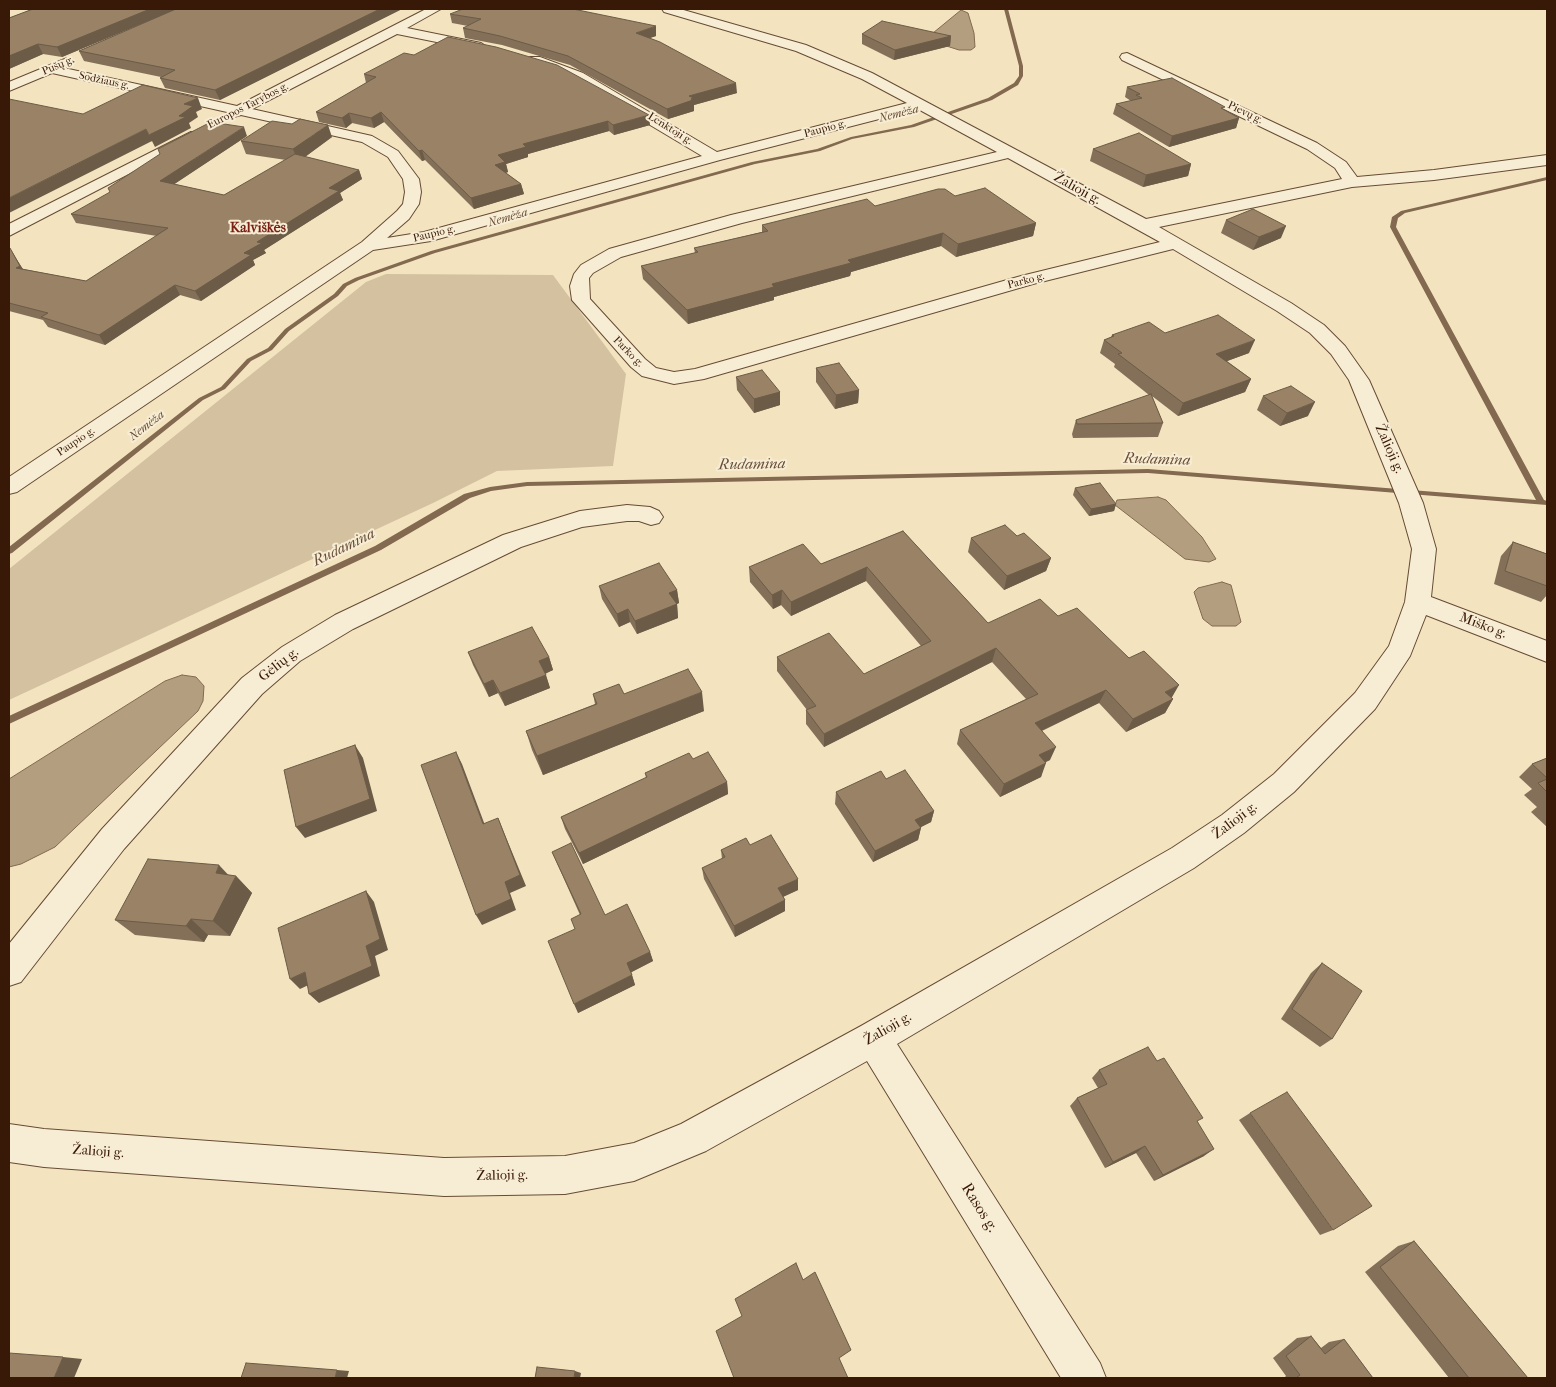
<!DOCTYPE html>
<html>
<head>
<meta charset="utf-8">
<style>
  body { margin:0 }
  #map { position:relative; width:1556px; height:1387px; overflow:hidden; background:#f3e4bf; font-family:"IM FELL French Canon",serif }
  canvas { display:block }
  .frame { position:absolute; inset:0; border:10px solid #381806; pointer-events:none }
</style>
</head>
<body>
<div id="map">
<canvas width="1556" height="1387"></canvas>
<div class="frame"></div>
</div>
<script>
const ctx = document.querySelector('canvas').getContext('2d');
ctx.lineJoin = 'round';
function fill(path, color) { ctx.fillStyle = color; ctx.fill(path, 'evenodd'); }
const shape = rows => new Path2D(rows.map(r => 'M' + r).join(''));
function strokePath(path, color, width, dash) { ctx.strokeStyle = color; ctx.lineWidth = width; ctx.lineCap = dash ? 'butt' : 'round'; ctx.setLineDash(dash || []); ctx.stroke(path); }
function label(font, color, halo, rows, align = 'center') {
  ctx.font = font + ' "IM FELL French Canon",serif'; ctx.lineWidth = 4; ctx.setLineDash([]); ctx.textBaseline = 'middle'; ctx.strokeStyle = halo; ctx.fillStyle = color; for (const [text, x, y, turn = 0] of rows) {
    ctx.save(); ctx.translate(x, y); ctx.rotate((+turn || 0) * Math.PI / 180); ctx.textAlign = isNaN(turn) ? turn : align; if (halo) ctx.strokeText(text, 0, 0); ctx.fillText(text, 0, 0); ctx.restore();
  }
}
fill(shape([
  [386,274,553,275,626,374,613,466,497,471,433,503,9,700,9,569,366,282]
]), '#d3c1a0');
const water = shape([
  [961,10,968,13,974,33,975,47,971,50,959,50,937,43,933,33,961,10],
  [1158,497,1166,500,1202,537,1216,559,1209,562,1185,559,1115,505,1117,500,1158,497],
  [1222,582,1231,585,1241,622,1236,626,1212,626,1203,619,1194,592,1198,588,1222,582],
  [182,675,196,677,204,686,203,701,198,711,55,847,21,864,9,867,9,779,165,681,182,675]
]);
fill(water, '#b39f80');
strokePath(water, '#82694f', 1);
fill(shape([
  [1004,9,1008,9,1023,66,1023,76,1018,85,992,100,914,127,852,139,820,151,755,164,435,253,359,280,347,286,338,296,289,331,272,350,251,361,225,389,203,400,12,553,9,554,9,547,199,398,221,387,247,359,268,348,285,329,334,294,343,284,355,278,431,251,752,162,817,149,851,137,911,125,988,98,1014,83,1019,76,1019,66,1004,9],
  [1547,177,1547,180,1405,213,1398,218,1396,227,1544,500,1547,501,1547,505,1148,473,527,486,491,491,470,498,381,550,9,724,9,716,375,546,464,494,490,487,527,482,1148,469,1536,500,1390,227,1392,217,1401,211,1547,177]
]), '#82694f');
const minor = shape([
  [426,9,441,9,407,28,481,43,487,47,481,51,397,34,252,109,372,136,398,151,419,179,421,192,419,204,409,219,387,238,424,232,702,156,573,79,530,63,528,60,530,57,540,57,583,73,717,152,907,103,862,79,796,51,664,12,662,9,680,9,806,45,872,73,1146,219,1342,179,1335,168,1307,149,1122,60,1120,57,1122,54,1127,53,1317,143,1346,162,1357,177,1434,170,1547,155,1547,165,1434,180,1352,187,1159,227,1291,303,1324,325,1345,346,1369,380,1423,503,1436,549,1431,597,1547,641,1547,662,1426,615,1410,656,1375,709,1294,792,1244,833,1194,868,897,1044,1100,1363,1106,1378,1061,1378,867,1061,706,1151,634,1181,565,1194,444,1196,44,1167,9,1162,9,1124,44,1129,444,1158,565,1156,634,1143,681,1124,861,1026,1172,848,1222,815,1274,774,1355,693,1389,646,1405,602,1412,549,1399,503,1349,380,1331,354,1310,333,1277,311,1173,249,1033,284,704,379,674,384,642,376,631,367,572,300,570,286,574,274,581,265,609,249,731,215,997,152,918,109,720,160,431,241,373,250,17,492,9,494,9,477,362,242,397,211,403,204,405,192,403,179,388,157,362,142,241,115,234,117,229,116,227,112,52,73,9,91,9,82,67,58,74,62,64,68,237,106,426,9],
  [1008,158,1160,242,1021,276,695,369,674,372,656,368,645,359,590,299,589,278,593,273,621,257,742,223,1008,158],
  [191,132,196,133,198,136,196,139,9,236,9,224,191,132],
  [627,505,650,507,659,511,663,517,659,523,651,525,639,521,627,521,582,527,521,547,353,629,300,661,262,694,124,849,21,982,9,986,9,944,102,829,242,678,282,647,335,615,503,535,580,511,627,505]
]);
strokePath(minor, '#674b34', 2);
fill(minor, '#f7edd5');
fill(shape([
  [33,9,402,9,220,100,165,88,160,78,161,77,84,61,79,51,165,14,62,57,43,54,9,69,9,18],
  [450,14,656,36,650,38,737,93,694,105,694,111,668,119,570,65,502,45,465,38,463,28,468,26,452,23],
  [862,34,951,36,950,46,894,60,862,44],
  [364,74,650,125,614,135,609,131,528,154,528,157,506,164,508,172,506,173,521,184,524,194,474,209,425,160,422,161,384,122,374,128,352,123,346,128,319,122,316,112,366,83],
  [1127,87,1224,109,1239,118,1236,128,1169,147,1113,114,1116,104,1131,101,1125,97],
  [247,136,174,184,224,195,286,160,246,154,241,141,332,137,305,157,359,170,362,179,340,193,343,200,264,250,266,253,253,260,255,265,201,301,180,295,105,345,48,327,43,320,9,311,9,249,23,269,86,281,157,236,76,223,71,214],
  [1093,149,1191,164,1188,176,1143,187,1090,161],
  [955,196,1036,223,1033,236,956,257,941,246,851,272,850,276,774,297,774,300,688,324,643,279,641,266,695,253,694,248,762,232,762,225,875,206],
  [1226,220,1281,238,1253,250,1221,233],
  [1165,333,1249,353,1227,361,1251,379,1245,392,1178,416,1152,396,1163,423,1158,437,1073,438,1072,434,1076,420,1149,395,1114,367,1115,364,1100,353,1104,340,1111,337,1112,335],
  [816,368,859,390,858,403,835,409,816,382],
  [736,377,780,392,780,405,754,413,737,390],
  [1263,396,1308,416,1280,426,1257,410],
  [1075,488,1116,504,1114,511,1089,516,1073,495],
  [903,531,988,623,1058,616,1129,658,1173,699,1165,713,1126,732,1099,703,1042,731,1050,760,1045,762,1041,777,1000,797,957,744,960,730,1026,699,992,662,824,747,806,724,806,710,807,710,777,671,777,657,864,674,921,646,866,581,791,616,781,605,773,609,750,582,749,567,821,564],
  [1017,536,1051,558,1046,571,1004,590,968,552,971,538],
  [1513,542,1547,554,1547,595,1541,602,1494,584,1501,556],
  [599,586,677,590,679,603,677,604,678,618,637,634,630,622,619,627,602,599],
  [468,652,549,657,553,670,545,673,550,688,505,706,498,693,489,697,473,665],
  [593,694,624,694,704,711,543,775,532,750,526,731,595,704],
  [1547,758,1547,827,1531,812,1537,807,1524,795,1532,789,1519,777,1532,764],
  [693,759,727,782,728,794,583,864,565,829,561,817,646,778,645,773],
  [886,779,934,811,931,822,921,827,918,840,873,862,835,804,836,792],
  [750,845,798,890,783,897,785,900,785,911,735,937,704,879,702,868,722,859,721,850],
  [552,852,605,915,650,952,653,961,631,972,635,985,578,1013,575,929,580,915],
  [229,875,236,876,252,893,230,936,208,935,204,942,135,935,115,920],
  [1322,963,1332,1039,1320,1047,1281,1019,1311,973],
  [1099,1070,1198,1122,1204,1156,1154,1181,1136,1153,1105,1168,1070,1106,1077,1098,1098,1088,1092,1078],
  [1250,1113,1333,1230,1320,1235,1239,1120],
  [1414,1241,1528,1378,1449,1378,1365,1272,1398,1246],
  [1311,1336,1321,1348,1329,1342,1344,1339,1373,1378,1284,1378,1286,1376,1273,1358,1297,1338]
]), '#847058');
fill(shape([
  [150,9,177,9,62,57,57,47],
  [380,9,402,9,220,100,215,90],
  [656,26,656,36,637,42,636,33],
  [951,36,950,46,894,60,895,50],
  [38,44,43,54,9,69,9,56],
  [736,83,737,93,694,105,694,111,668,119,667,109,689,96],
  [198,98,202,109,196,112,198,117,189,123,191,128,155,147,149,135,184,104],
  [381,112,384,122,374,128,371,118],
  [349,113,352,123,346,128,342,118],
  [649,115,650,125,614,135,613,125],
  [1239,118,1236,128,1169,147,1172,136],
  [608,121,609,131,528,154,528,157,506,164,508,172,497,175,495,165,498,155,523,144],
  [328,125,332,137,298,162,293,149],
  [244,127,247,136,164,191,160,181],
  [146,129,152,141,9,213,9,198],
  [422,150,425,160,422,161,419,151],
  [1191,164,1188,176,1143,187,1146,175],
  [359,170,362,179,340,193,343,200,264,250,266,253,253,260,255,265,201,301,195,291,257,242,329,188],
  [521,184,524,194,474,209,471,198],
  [1036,223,1033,236,956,257,958,244],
  [1286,226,1281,238,1253,250,1259,237],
  [943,233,941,246,851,272,850,276,774,297,774,300,688,324,687,310,848,260],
  [10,248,16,258,27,276,16,268],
  [175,285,180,295,105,345,99,335],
  [1255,340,1249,353,1211,367,1216,354],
  [1251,379,1245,392,1178,416,1183,403],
  [859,390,858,403,835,409,836,395],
  [780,392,780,405,754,413,754,399],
  [1315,402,1308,416,1280,426,1287,413],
  [1116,504,1114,511,1089,516,1091,509],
  [1051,558,1046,571,1004,590,1007,576],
  [867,567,866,581,791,616,791,602],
  [677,590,679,603,671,606,669,593],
  [782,590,781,605,773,609,772,595],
  [677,604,678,618,637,634,635,621],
  [628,609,630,622,619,627,617,614],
  [996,648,992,662,824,747,824,734],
  [549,657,553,670,543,675,539,661],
  [546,675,550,688,505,706,500,693],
  [493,680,498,693,489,697,484,684],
  [1179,685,1171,699,1165,692],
  [1106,690,1099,703,1030,736,1035,723],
  [702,692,704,711,543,775,537,756],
  [1173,699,1165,713,1126,732,1133,719],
  [355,745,363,758,377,811,305,838,296,827],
  [1056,747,1050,760,1034,768,1039,755],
  [456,752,462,764,489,836,483,824],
  [1046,763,1041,777,1000,797,1004,784],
  [727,782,728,794,583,864,579,853],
  [934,811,931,822,913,831,915,820],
  [498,818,526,886,510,893,516,910,482,925,476,915,505,882],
  [921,828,918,840,873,862,875,851],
  [219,865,234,881,236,876,252,893,230,936,213,921,216,873],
  [798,879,798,890,778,899,778,888],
  [366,891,374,902,388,950,375,956,380,976,319,1003,309,994,366,946],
  [785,900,785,911,735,937,734,926],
  [191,919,208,935,204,942,186,926],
  [650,952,653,961,630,973,627,963],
  [305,972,315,982,300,989,290,979],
  [632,975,635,985,578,1013,574,1004],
  [1145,1146,1136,1153,1105,1168,1113,1162],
  [1214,1149,1204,1156,1154,1181,1163,1175],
  [63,1357,82,1359,74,1378,54,1378],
  [337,1370,349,1371,347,1378,335,1378],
  [575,1371,581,1373,580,1378,574,1378]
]), '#6b5b47');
const building = shape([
  [33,9,150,9,57,47,38,44,9,56,9,18,33,9],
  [176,9,380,9,215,90,160,78,175,70,79,51,176,9],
  [463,9,573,9,656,26,636,33,660,42,736,83,689,96,694,98,691,99,693,100,667,109,568,56,500,36,463,28,481,19,450,14,463,9],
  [882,21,951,36,895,50,862,34,882,21],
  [448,37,496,47,557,65,649,115,613,125,608,121,523,144,526,147,498,155,505,162,495,165,521,184,471,198,422,150,419,151,381,112,371,118,349,113,342,118,316,112,376,77,364,74,404,53,414,55,448,37],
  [1172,78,1225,107,1221,108,1239,118,1172,136,1116,104,1142,98,1136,95,1140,94,1127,87,1172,78],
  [143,85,198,98,184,104,193,106,179,116,186,117,149,135,146,129,9,198,9,99,83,114,143,85],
  [300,119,328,125,293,149,241,141,272,121,292,124,300,119],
  [211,122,244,127,160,181,224,195,295,154,359,170,329,188,339,191,257,242,262,243,244,253,251,255,195,291,175,285,99,335,41,317,48,313,9,303,9,249,10,248,20,266,16,268,86,281,168,228,71,214,110,192,108,188,160,154,158,149,211,122],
  [1139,133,1191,164,1146,175,1093,149,1139,133],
  [985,188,1036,223,958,244,943,233,848,260,851,263,772,284,774,287,687,310,641,266,698,252,694,248,768,231,762,225,867,199,875,206,938,189,945,189,955,196,985,188],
  [1253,209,1286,226,1259,237,1226,220,1253,209],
  [1218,315,1255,340,1216,354,1251,379,1183,403,1118,354,1122,353,1104,340,1114,336,1112,335,1149,322,1165,333,1218,315],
  [839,363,859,390,836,395,816,368,839,363],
  [762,370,780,392,754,399,736,377,762,370],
  [1291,386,1315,402,1287,413,1263,396,1291,386],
  [1151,394,1163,423,1077,424,1076,420,1151,394],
  [1100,483,1116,504,1091,509,1075,488,1100,483],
  [1005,525,1017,536,1024,533,1051,558,1007,576,971,538,1005,525],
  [903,531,988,623,1040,599,1058,616,1077,608,1129,658,1144,651,1179,685,1165,692,1173,699,1133,719,1106,690,1035,723,1056,747,1039,755,1046,763,1004,784,960,730,1038,694,996,648,824,734,806,710,816,706,777,657,829,633,864,674,931,641,867,567,791,602,782,590,772,595,749,567,803,544,821,564,903,531],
  [1513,542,1547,554,1547,586,1505,571,1513,542],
  [659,563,677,590,669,593,677,604,635,621,628,609,617,614,599,586,659,563],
  [532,627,549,657,539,661,546,675,500,693,493,680,484,684,468,652,532,627],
  [688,669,702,692,537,756,526,731,597,704,593,694,619,684,624,694,688,669],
  [355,745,370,799,296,827,284,770,355,745],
  [456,752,483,824,498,818,520,875,505,882,511,899,476,915,421,765,456,752],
  [708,752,727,782,579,853,561,817,647,777,645,773,689,753,693,759,708,752],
  [1547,758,1547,778,1532,764,1547,758],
  [905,770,934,811,915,820,921,828,875,851,836,792,881,771,886,779,905,770],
  [1547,779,1547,792,1538,783,1547,779],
  [771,835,798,879,778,888,785,900,734,926,702,868,725,857,721,850,746,838,750,845,771,835],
  [571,843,605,915,627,904,650,952,627,963,632,975,574,1004,548,941,575,929,571,919,581,914,552,852,571,843],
  [148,859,219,865,216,873,236,876,213,921,191,919,186,926,115,920,148,859],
  [366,891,380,939,366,946,372,966,309,994,305,972,290,979,278,928,366,891],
  [1322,963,1362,991,1332,1039,1292,1009,1322,963],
  [1148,1047,1157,1061,1164,1058,1203,1118,1197,1121,1214,1149,1163,1175,1145,1146,1113,1162,1077,1098,1107,1084,1099,1070,1148,1047],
  [1287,1092,1372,1206,1333,1230,1250,1113,1287,1092],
  [1414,1241,1528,1378,1469,1378,1380,1267,1414,1241],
  [796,1263,803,1280,815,1272,851,1350,839,1358,848,1378,734,1378,716,1331,742,1316,735,1299,796,1263],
  [1311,1336,1325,1354,1344,1339,1373,1378,1296,1378,1300,1375,1286,1356,1311,1336],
  [9,1353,63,1357,54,1378,9,1378,9,1353],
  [246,1363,337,1370,335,1378,241,1378,246,1363],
  [537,1367,575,1371,574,1378,535,1378,537,1367]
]);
fill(building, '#998266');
strokePath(building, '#6b5b47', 1);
label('11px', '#381806', '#f7edd5', [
  ["Pušų g.",58,66,-23],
  ["Sodžiaus g.",104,81,12],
  ["Europos Tarybos g.",248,106,-27],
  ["Pievų g.",1245,113,26],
  ["Lenktoji g.",670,129,32],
  ["Paupio g.",825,129,-15],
  ["Paupio g.",434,234,-14],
  ["Parko g.",1026,281,-15],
  ["Parko g.",628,352,45],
  ["Paupio g.",76,442,-34]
]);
label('italic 12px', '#694e37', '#f7edd5', [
  ["Nemėža",899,114,-14],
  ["Nemėža",508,218,-16],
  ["Nemėža",147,426,-38]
]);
label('14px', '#381806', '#f7edd5', [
  ["Žalioji g.",1077,189,29],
  ["Žalioji g.",1389,449,66],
  ["Miško g.",1483,626,21],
  ["Gėlių g.",279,665,-38],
  ["Žalioji g.",1235,821,-37],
  ["Žalioji g.",888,1029,-30],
  ["Žalioji g.",98,1152,4],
  ["Žalioji g.",502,1176,-1]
]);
label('bold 14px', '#7a1f14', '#f7edd5', [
  ["Kalviškės",258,229]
]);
label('italic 15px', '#694e37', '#f7edd5', [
  ["Rudamina",1157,460,2],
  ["Rudamina",752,465,-1],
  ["Rudamina",344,548,-26]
]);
label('16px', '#381806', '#f7edd5', [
  ["Rasos g.",979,1208,58]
]);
</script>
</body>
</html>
